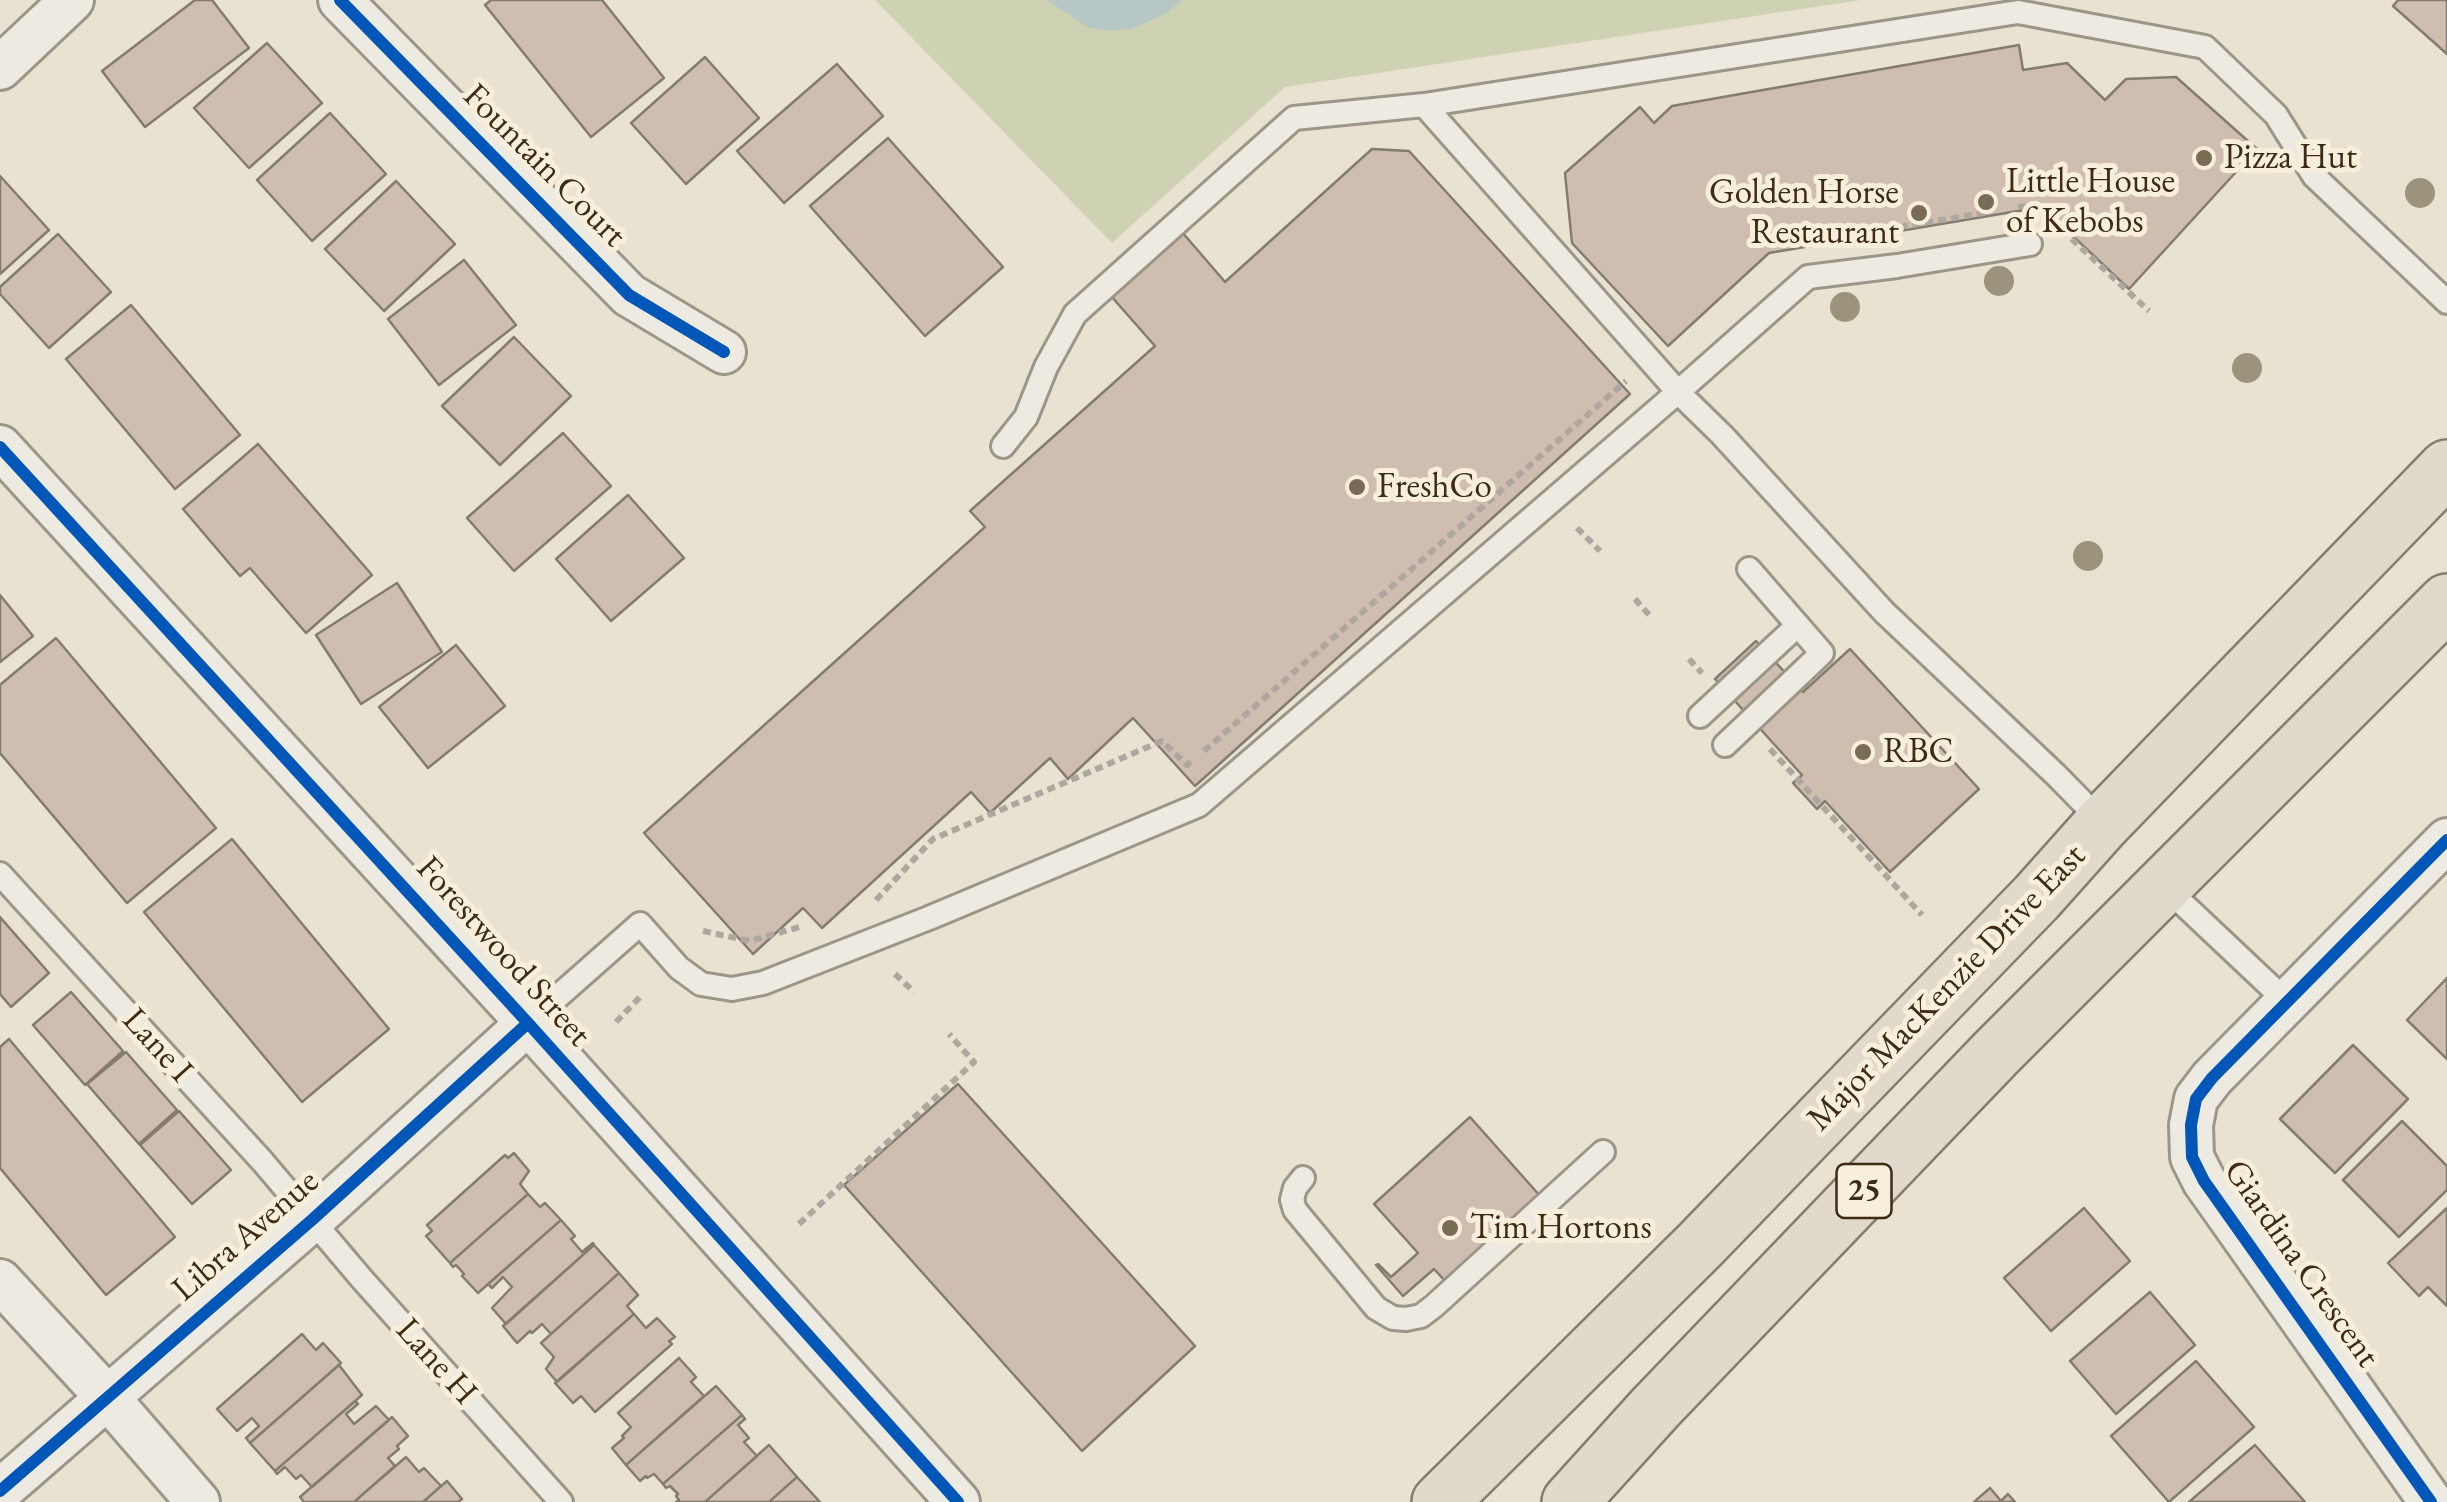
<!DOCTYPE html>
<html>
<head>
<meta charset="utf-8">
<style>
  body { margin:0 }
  canvas { display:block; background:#e9e2d1 }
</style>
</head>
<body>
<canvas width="2447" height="1502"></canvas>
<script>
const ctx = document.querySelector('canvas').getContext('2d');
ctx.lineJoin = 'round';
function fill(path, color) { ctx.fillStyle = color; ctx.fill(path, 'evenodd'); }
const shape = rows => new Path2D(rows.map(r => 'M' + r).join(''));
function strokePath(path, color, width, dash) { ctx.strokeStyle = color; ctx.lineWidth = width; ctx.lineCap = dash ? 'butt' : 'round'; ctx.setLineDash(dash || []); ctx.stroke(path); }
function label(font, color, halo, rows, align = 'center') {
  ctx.font = font + ' "EB Garamond",serif'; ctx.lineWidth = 10; ctx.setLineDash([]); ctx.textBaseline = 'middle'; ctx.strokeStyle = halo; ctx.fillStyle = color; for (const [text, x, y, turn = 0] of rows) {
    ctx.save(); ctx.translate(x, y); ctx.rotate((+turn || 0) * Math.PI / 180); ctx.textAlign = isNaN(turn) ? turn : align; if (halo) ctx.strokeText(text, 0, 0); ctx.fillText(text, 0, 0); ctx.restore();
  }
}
fill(shape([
  [875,0,1861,0,1285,87,1112,243]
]), '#ced2b2');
fill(shape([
  [1047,0,1183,0,1165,14,1131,29,1108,31,1087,27]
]), '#b7c7c5');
const building = shape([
  [195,0,212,0,249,48,145,127,102,71,195,0],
  [491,0,602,0,664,78,591,137,485,5,491,0],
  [2398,0,2447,0,2447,54,2393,6,2398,0],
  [267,43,322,103,249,168,194,108,267,43],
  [2019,45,2023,70,2067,63,2105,100,2126,79,2176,77,2257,149,2129,289,2042,207,1769,253,1668,346,1572,243,1565,173,1640,107,1654,123,1672,106,2019,45],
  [705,57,759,118,686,184,631,123,705,57],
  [837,64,883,116,784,203,737,151,837,64],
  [330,113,386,174,312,241,257,180,330,113],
  [888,138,1003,267,925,336,810,206,888,138],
  [1372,149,1409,151,1630,394,1195,786,1133,718,1068,779,1050,758,990,813,971,792,822,928,803,908,753,954,644,833,985,527,970,511,1155,346,1111,296,1182,232,1225,282,1372,149],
  [0,176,49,230,0,274,0,176],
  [396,181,455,244,384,311,325,249,396,181],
  [58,234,111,292,49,348,0,294,0,287,58,234],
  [464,260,516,325,439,385,388,319,464,260],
  [131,305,240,435,175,489,66,359,131,305],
  [514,337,571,396,500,465,442,406,514,337],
  [563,433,611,486,514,571,467,518,563,433],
  [258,444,372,575,306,633,250,568,240,576,183,509,258,444],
  [628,495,684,558,611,621,556,559,628,495],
  [397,583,442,652,361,704,316,635,397,583],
  [0,595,33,636,0,662,0,595],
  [56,638,216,828,127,903,0,753,0,685,56,638],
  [1756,641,1803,692,1850,649,1979,789,1890,872,1825,801,1817,809,1793,783,1802,775,1715,679,1756,641],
  [456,645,505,706,428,768,379,707,456,645],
  [232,839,389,1029,302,1102,144,912,232,839],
  [0,917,49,973,11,1007,0,994,0,917],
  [2447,978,2447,1059,2407,1020,2447,978],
  [71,992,123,1051,85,1085,33,1025,71,992],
  [9,1039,175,1237,106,1295,0,1168,0,1047,9,1039],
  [2353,1045,2408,1099,2335,1173,2280,1119,2353,1045],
  [126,1052,177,1110,139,1144,87,1084,126,1052],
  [958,1084,1195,1346,1082,1451,844,1185,958,1084],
  [179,1111,231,1170,192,1204,140,1145,179,1111],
  [1470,1117,1541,1197,1445,1281,1434,1269,1403,1296,1376,1265,1378,1264,1391,1277,1418,1253,1374,1204,1470,1117],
  [2402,1121,2447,1166,2447,1190,2399,1237,2343,1180,2402,1121],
  [514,1153,529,1171,520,1184,528,1194,450,1263,426,1236,432,1231,427,1225,505,1155,508,1158,514,1153],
  [528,1194,540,1207,545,1203,561,1220,478,1293,462,1276,464,1274,456,1265,453,1267,450,1263,528,1194],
  [2084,1208,2130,1261,2051,1331,2004,1278,2084,1208],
  [2447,1208,2447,1306,2428,1287,2419,1296,2388,1263,2447,1208],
  [561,1220,575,1236,571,1239,582,1252,593,1243,594,1245,506,1324,492,1308,512,1287,503,1277,492,1288,488,1284,561,1220],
  [594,1245,619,1273,551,1334,542,1324,532,1333,530,1331,517,1343,503,1326,594,1245],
  [619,1273,638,1295,627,1306,634,1314,557,1382,546,1369,554,1357,541,1343,619,1273],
  [2150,1292,2195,1345,2116,1414,2070,1361,2150,1292],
  [634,1314,646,1328,657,1318,675,1337,669,1341,672,1344,595,1412,581,1396,573,1403,555,1383,634,1314],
  [302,1334,316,1350,323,1343,341,1363,250,1443,246,1438,259,1426,252,1418,237,1431,217,1409,302,1334],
  [679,1358,696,1377,691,1382,704,1396,626,1465,612,1448,624,1438,622,1436,631,1427,618,1413,679,1358],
  [2196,1361,2254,1427,2169,1502,2111,1436,2196,1361],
  [339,1365,362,1395,275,1471,250,1443,339,1365],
  [716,1386,742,1415,663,1484,654,1474,647,1478,646,1476,640,1481,626,1465,716,1386],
  [355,1401,358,1404,346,1414,354,1424,376,1406,389,1420,312,1487,301,1475,296,1479,285,1467,277,1474,275,1471,355,1401],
  [742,1415,745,1419,738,1425,749,1438,744,1442,757,1456,705,1502,676,1502,679,1500,676,1496,678,1494,670,1486,666,1488,663,1484,742,1415],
  [392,1417,408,1436,397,1446,399,1449,388,1458,395,1466,354,1502,304,1502,300,1497,392,1417],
  [769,1445,797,1477,769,1502,705,1502,769,1445],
  [2255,1445,2305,1502,2189,1502,2255,1445],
  [406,1457,419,1472,424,1468,441,1486,423,1502,354,1502,406,1457],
  [797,1477,820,1502,769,1502,797,1477],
  [447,1481,462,1499,458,1502,423,1502,447,1481],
  [1990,1488,2001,1501,2008,1494,2015,1502,1974,1502,1990,1488]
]);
fill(building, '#cfbeaf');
strokePath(building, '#837c70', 2.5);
const lane = shape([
  [2030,244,1897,266,1808,277,1678,392,1424,105,2018,12,2205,47,2276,115,2314,176,2447,302],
  [1003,446,1026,417,1046,367,1075,314,1294,118,1424,105],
  [1700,716,1798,625],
  [1725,745,1822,653,1749,569],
  [0,874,263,1162,361,1278,561,1502],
  [2163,885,2287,1002],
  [528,1023,640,924,679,968,701,984,732,989,763,983,929,918,1199,805,1678,392,1722,435,1884,612,2057,776,2103,823],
  [1303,1178,1295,1188,1292,1200,1295,1210,1376,1308,1393,1318,1406,1319,1421,1316,1434,1306,1603,1152]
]);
const street = shape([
  [340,0,629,295,724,352],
  [0,68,72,0],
  [0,447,528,1023,958,1502],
  [0,1281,107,1397,198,1502],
  [0,1491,313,1219,528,1023],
  [2431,1502,2204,1181,2192,1157,2191,1125,2196,1099,2212,1078,2447,840]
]);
const primary = shape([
  [1440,1502,1700,1245,2037,897,2103,823,2447,468],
  [1570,1502,1656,1407,1997,1052,2447,602]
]);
strokePath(lane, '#9c9689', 28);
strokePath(street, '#9c9689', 48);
strokePath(primary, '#837c70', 60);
strokePath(shape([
  [2018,207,2036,205,2042,211],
  [2062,230,2149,311],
  [1874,231,1990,212],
  [1577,528,1600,551],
  [1635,599,1652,618],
  [1689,659,1702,673],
  [1770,749,1922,915],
  [1204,751,1626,381],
  [876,900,933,839,1162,741,1187,765,1191,762],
  [703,931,750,941,803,926],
  [895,974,914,992],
  [616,1022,643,994],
  [799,1224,974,1062,949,1034]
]), '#ada79f', 6, [8, 5]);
strokePath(lane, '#edeae1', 22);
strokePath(street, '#edeae1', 42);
strokePath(primary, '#e0d9cc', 55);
strokePath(shape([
  [340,0,629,295,724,352],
  [0,447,528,1023,958,1502],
  [0,1491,313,1219,528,1023],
  [2431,1502,2204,1181,2192,1157,2191,1125,2196,1099,2212,1078,2447,840]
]), '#0057b8', 12);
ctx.fillStyle = '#9b937b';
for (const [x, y] of [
  [2420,193],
  [1999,281],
  [1845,307],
  [2247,368],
  [2088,556]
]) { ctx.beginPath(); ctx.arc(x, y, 15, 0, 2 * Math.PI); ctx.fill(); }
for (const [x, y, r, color] of [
  [2204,158,10,"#796b56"],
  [1986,202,10,"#796b56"],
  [1919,213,10,"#796b56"],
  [1357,487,10,"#796b56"],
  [1863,752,10,"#796b56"],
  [1450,1228,10,"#796b56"]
]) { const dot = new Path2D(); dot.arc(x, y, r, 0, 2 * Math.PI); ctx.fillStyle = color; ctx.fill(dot); strokePath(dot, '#f7eedb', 4); }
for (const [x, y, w] of [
  [1864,1191,55]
]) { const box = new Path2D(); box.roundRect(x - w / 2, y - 27, w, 54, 8); ctx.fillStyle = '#f7eedb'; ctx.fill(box); strokePath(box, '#3d2b14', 2.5); }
label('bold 32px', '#3d2b14', null, [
  ["25",1864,1191]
]);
label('35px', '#3d2b14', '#f7eedb', [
  ["Pizza Hut",2224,158],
  ["Little House",2006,182],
  ["of Kebobs",2006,222],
  ["Golden Horse",1899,193,"right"],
  ["Restaurant",1899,233,"right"],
  ["FreshCo",1377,487],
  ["RBC",1883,752],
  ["Tim Hortons",1470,1228]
], 'left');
label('35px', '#3d2b14', '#f7eedb', [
  ["Fountain Court",544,166,45],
  ["Forestwood Street",503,952,48],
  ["Major MacKenzie Drive East",1947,988,-46],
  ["Lane I",157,1046,48],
  ["Libra Avenue",246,1236,-41],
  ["Giardina Crescent",2301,1264,55],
  ["Lane H",436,1362,48]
]);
</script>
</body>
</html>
